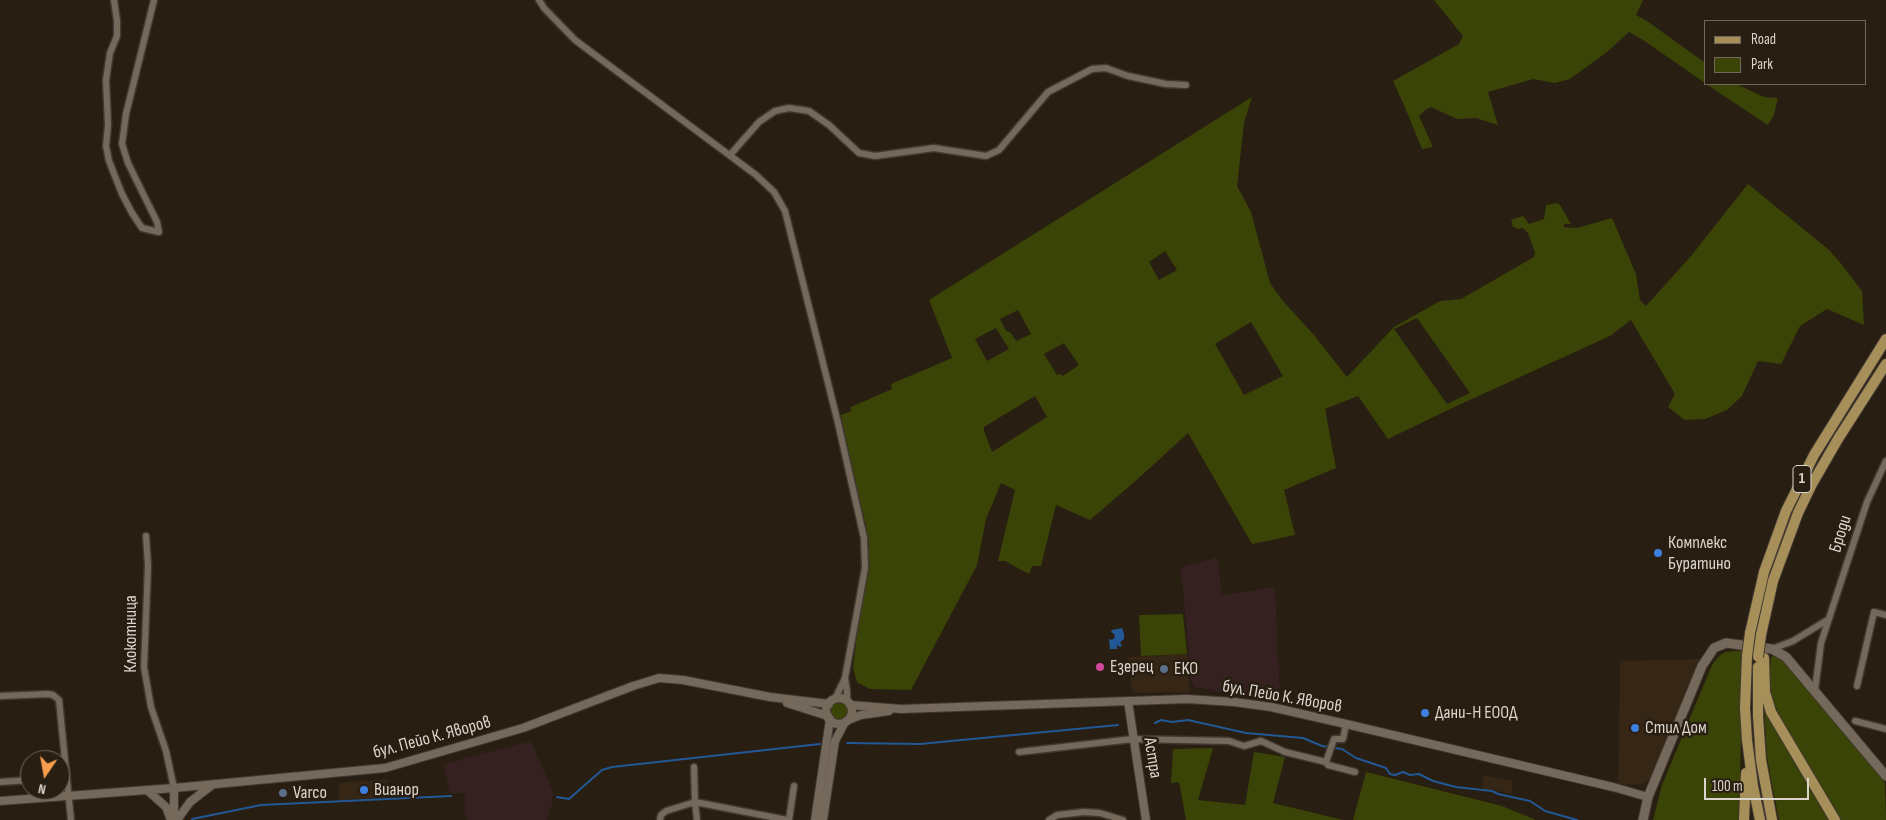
<!DOCTYPE html>
<html>
<head>
<meta charset="utf-8">
<style>
  body { margin:0 }
  #map { position:relative; width:1886px; height:820px; overflow:hidden; background:#281e12; font-family:"Sofia Sans Condensed",sans-serif }
  canvas { display:block }
  .legend { position:absolute; left:1704px; top:20px; width:162px; height:65px; box-sizing:border-box; background:#281e12; border:1px solid #70675d; margin:0; padding:6px 9px; list-style:none; font-size:15px; color:#dcd5cd }
  .legend li { display:flex; align-items:center; gap:10px; height:25px }
  .legend b { width:25px; border:1px solid #70675d }
  .north { position:absolute; left:20px; top:750px; width:50px; height:50px; box-sizing:border-box; background:#281e12; border:1px solid #70675d; border-radius:50%; rotate:192deg; font-size:14px; font-weight:700; line-height:20px; text-align:center; color:#dcd5cd }
  .north::after { content:''; display:block; margin:auto; width:18px; height:22px; background:#fa9f4f; clip-path:polygon(50% 0,100% 100%,50% 72%,0 100%) }
  .scale { position:absolute; left:1704px; top:778px; width:105px; height:22px; box-sizing:border-box; border:2px solid #dcd5cd; border-top:0; padding-left:6px; font-size:15px; line-height:18px; white-space:nowrap; color:#dcd5cd; -webkit-text-stroke:4px #281e12; paint-order:stroke }
</style>
</head>
<body>
<div id="map">
<canvas width="1886" height="820"></canvas>
<ul class="legend">
<li><b style="height:6px;background:#a78f5a"></b>Road</li>
<li><b style="height:14px;background:#3a4406"></b>Park</li>
</ul>
<div class="north">N</div>
<div class="scale">100 m</div>
</div>
<script>
const ctx = document.querySelector('canvas').getContext('2d');
ctx.lineJoin = 'round';
function fill(path, color) { ctx.fillStyle = color; ctx.fill(path, 'evenodd'); }
const shape = rows => new Path2D(rows.map(r => 'M' + r).join(''));
function strokePath(path, color, width, dash) { ctx.strokeStyle = color; ctx.lineWidth = width; ctx.lineCap = dash ? 'butt' : 'round'; ctx.setLineDash(dash || []); ctx.stroke(path); }
function label(font, color, halo, rows, align = 'center') {
  ctx.font = font + ' "Sofia Sans Condensed",sans-serif'; ctx.lineWidth = 5; ctx.setLineDash([]); ctx.textBaseline = 'middle'; ctx.strokeStyle = halo; ctx.fillStyle = color; for (const [text, x, y, turn = 0] of rows) {
    ctx.save(); ctx.translate(x, y); ctx.rotate((+turn || 0) * Math.PI / 180); ctx.textAlign = isNaN(turn) ? turn : align; if (halo) ctx.strokeText(text, 0, 0); ctx.fillText(text, 0, 0); ctx.restore();
  }
}
fill(shape([
  [1187,654,1190,692,1132,693,1128,657],
  [1701,659,1653,778,1640,785,1618,784,1620,661],
  [1484,775,1512,781,1512,794,1482,788],
  [388,779,389,797,339,800,339,783]
]), '#352615');
fill(shape([
  [1217,557,1222,595,1275,587,1280,702,1194,687,1191,679,1181,568],
  [531,741,553,792,552,805,547,820,467,820,464,808,466,793,450,794,444,764]
]), '#352220');
fill(shape([
  [1434,0,1643,0,1636,15,1647,21,1704,62,1705,83,1643,40,1629,32,1607,52,1570,79,1555,83,1533,79,1488,92,1498,125,1476,118,1457,119,1431,107,1425,110,1419,116,1433,147,1422,149,1404,105,1393,81,1459,44,1463,36],
  [1706,84,1736,84,1764,97,1778,98,1774,115,1768,125],
  [1252,97,1244,123,1237,186,1251,212,1270,283,1282,300,1314,335,1347,377,1394,327,1440,301,1461,299,1534,257,1535,253,1528,233,1523,228,1518,229,1513,227,1511,220,1523,216,1529,224,1544,219,1546,205,1557,203,1560,205,1571,224,1565,224,1563,227,1577,228,1612,218,1636,274,1640,300,1646,306,1691,256,1748,184,1828,249,1839,261,1862,291,1864,325,1827,309,1800,326,1781,364,1758,361,1742,396,1727,410,1705,419,1685,420,1668,407,1675,394,1631,320,1610,336,1450,409,1388,439,1358,396,1325,409,1336,468,1284,490,1295,535,1252,544,1188,433,1140,477,1090,520,1056,505,1041,566,1032,566,1029,574,1005,561,998,561,1015,490,1001,483,986,519,977,565,911,690,870,689,857,682,853,668,858,626,868,567,869,546,866,525,855,482,841,415,851,411,851,407,892,389,891,384,952,358,929,300],
  [1165,251,1177,270,1159,280,1149,262],
  [1018,310,1031,334,1016,341,1010,332,1006,331,1000,319],
  [1417,318,1470,393,1447,404,1394,329],
  [1251,322,1283,376,1244,395,1215,344],
  [996,328,1009,349,987,361,975,339],
  [1064,343,1079,365,1063,376,1060,374,1057,375,1044,354],
  [1035,396,1047,417,992,452,984,431,984,427],
  [1183,614,1187,654,1141,656,1139,615],
  [1735,651,1743,651,1739,820,1653,820,1662,785,1712,665,1718,657,1725,652],
  [1771,656,1778,657,1793,671,1885,783,1886,820,1841,820,1787,731,1772,700,1769,680],
  '829 711a10 10 0 1 1 20 0a10 10 0 1 1-20 0Z',
  [1764,708,1767,711,1830,820,1779,820,1767,758],
  [1213,748,1198,800,1245,805,1254,752,1285,757,1273,803,1343,820,1186,820,1179,782,1171,783,1173,749],
  [1366,772,1502,806,1536,820,1353,820]
]), '#3a4406');
fill(shape([
  [1122,628,1124,633,1124,639,1120,642,1122,646,1119,647,1117,644,1117,649,1110,649,1109,639,1112,640,1115,637,1114,634,1111,632,1112,630]
]), '#225895');
strokePath(shape([
  [1155,723,1161,720,1172,722,1188,720,1246,733,1303,738,1322,746,1342,749,1356,758,1386,768,1390,774,1395,775,1403,772,1410,775,1419,774,1433,781,1456,787,1492,791,1498,794,1530,801,1545,811,1577,820],
  [847,743,920,744,1118,725],
  [557,797,569,799,602,770,612,767,820,744],
  [192,819,261,805,451,796]
]), '#225895', 2);
const minor = shape([
  [114,0,117,21,117,36,110,53,106,80,108,125,106,146,109,161,122,194,132,213,142,228,159,232,157,222,128,163,122,144,126,114,154,0],
  [539,0,544,8,575,40,756,175,774,192,785,211,838,423,864,538,865,568,845,678,835,699],
  [730,155,759,122,775,111,789,108,809,111,829,125,859,153,875,156,934,148,986,156,999,150,1048,92,1092,69,1106,68,1128,76,1166,84,1186,85],
  [146,536,148,566,144,667,151,707,166,751,174,788],
  [1772,649,1793,641,1829,619],
  [845,678,847,691,847,701],
  [1857,686,1874,612,1886,615],
  [1815,690,1821,643,1867,502,1886,461],
  [0,696,48,694,53,695,59,700,71,820],
  [1855,721,1886,729],
  [1019,752,1133,739,1229,741,1244,746,1261,741,1285,752,1326,762,1328,765,1355,772],
  [1326,762,1334,739,1343,739,1346,724],
  [694,767,695,802,697,820],
  [0,782,30,780],
  [660,820,661,815,666,811,695,802,787,820],
  [789,820,794,786],
  [1049,820,1057,815,1084,812,1100,813,1123,820]
]);
const tertiary = shape([
  '826 711a13 13 0 1 1 26 0a13 13 0 1 1-26 0Z',
  [1128,701,1146,820],
  [787,703,828,716],
  [850,705,901,709,1187,699,1234,702,1271,707,1346,724,1613,787,1648,797],
  [848,720,861,715,889,711],
  [174,788,174,820],
  [147,790,166,807,171,820],
  [0,801,174,788,385,768,523,728,633,686,659,678,683,680,770,697,829,704],
  [177,820,190,802,212,785],
  [815,820,830,719],
  [823,820,835,741,845,722]
]);
const secondary = shape([
  [1643,820,1648,797,1702,666,1714,648,1726,643,1772,649,1786,657,1886,776]
]);
const primary = shape([
  [1750,633,1764,572,1786,511,1814,455,1886,339],
  [1761,635,1773,581,1798,513,1812,484,1838,439,1886,364],
  [1747,656,1745,708,1747,740,1753,786,1760,820],
  [1764,658,1765,692,1771,712,1835,820],
  [1758,667,1758,716,1761,760,1772,820],
  [1744,820,1746,773]
]);
strokePath(minor, '#423932', 9);
strokePath(tertiary, '#423932', 10);
strokePath(secondary, '#423932', 11);
strokePath(primary, '#423932', 12);
strokePath(minor, '#75695b', 6);
strokePath(tertiary, '#75695b', 8);
strokePath(secondary, '#75695b', 9);
strokePath(primary, '#a78f5a', 10);
const primaryBridge = shape([
  [1747,656,1750,633],
  [1758,657,1761,635]
]);
strokePath(primaryBridge, '#423932', 12, []);
strokePath(primaryBridge, '#a78f5a', 10);
for (const [x, y, r, color] of [
  [1658,553,5,"#3f7fe0"],
  [1100,667,5,"#d1479c"],
  [1164,669,5,"#5c6f8a"],
  [1425,713,5,"#3f7fe0"],
  [1635,728,5,"#3f7fe0"],
  [364,790,5,"#3f7fe0"],
  [283,793,5,"#5c6f8a"]
]) { const dot = new Path2D(); dot.arc(x, y, r, 0, 2 * Math.PI); ctx.fillStyle = color; ctx.fill(dot); strokePath(dot, '#281e12', 2); }
for (const [x, y, w] of [
  [1802,479,18]
]) { const box = new Path2D(); box.roundRect(x - w / 2, y - 13.5, w, 27, 4); ctx.fillStyle = '#281e12'; ctx.fill(box); strokePath(box, '#dcd5cd', 1); }
label('bold 16px', '#dcd5cd', null, [
  ["1",1802,479]
]);
label('18px', '#dcd5cd', '#281e12', [
  ["Броди",1841,534,-73],
  ["Клокотница",131,634,-90],
  ["бул. Пейо К. Яворов",1282,697,10],
  ["бул. Пейо К. Яворов",432,738,-15],
  ["Астра",1152,758,81]
]);
label('18px', '#dcd5cd', '#281e12', [
  ["Комплекс",1668,543],
  ["Буратино",1668,564],
  ["Езерец",1110,667],
  ["EKO",1174,669],
  ["Дани-Н ЕООД",1435,713],
  ["Стил Дом",1645,728],
  ["Вианор",374,790],
  ["Varco",293,793]
], 'left');
</script>
</body>
</html>
